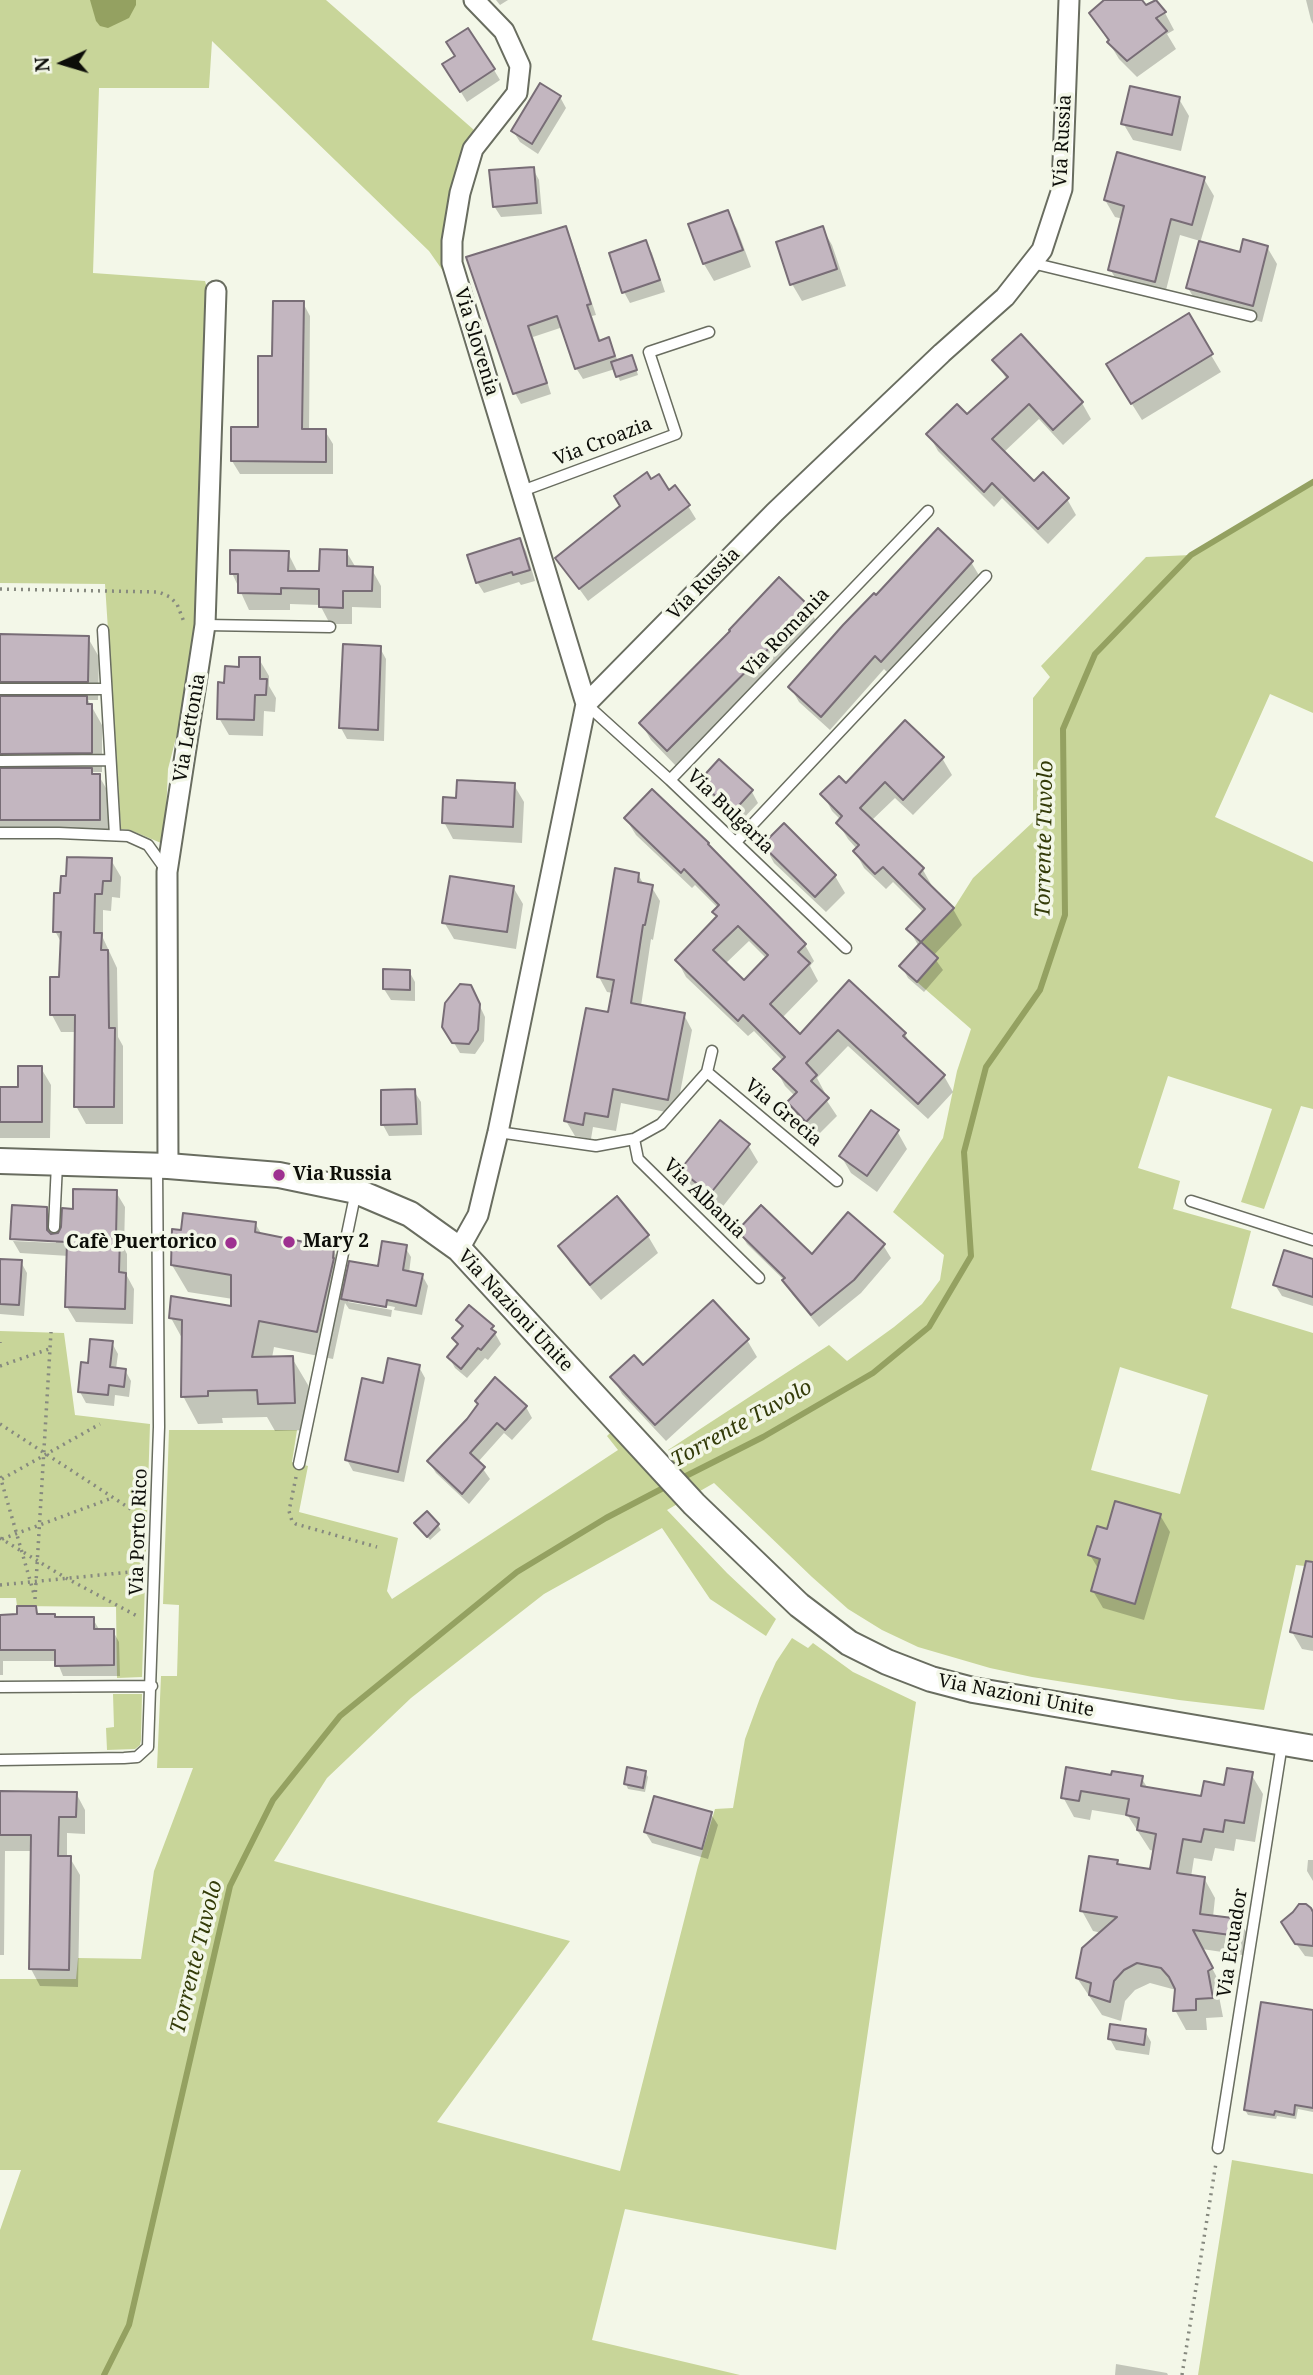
<!DOCTYPE html>
<html>
<head>
<meta charset="utf-8">
<style>
  body { margin:0 }
  #map { position:relative; width:1313px; height:2375px; overflow:hidden; background:#f3f7e8; font-family:"Noto Serif",serif }
  canvas { display:block }
  .north { position:absolute; left:28px; top:28px; width:70px; height:70px; -webkit-text-stroke:5px #f3f7e8; paint-order:stroke; rotate:266deg; font-size:19px; font-weight:700; line-height:28px; text-align:center; color:#0d0e09 }
  .north::after { content:''; display:block; margin:auto; width:24px; height:32px; background:#0d0e09; clip-path:polygon(50% 0,100% 100%,50% 72%,0 100%) }
</style>
</head>
<body>
<div id="map">
<canvas width="1313" height="2375"></canvas>
<div class="north">N</div>
</div>
<script>
const ctx = document.querySelector('canvas').getContext('2d');
ctx.lineJoin = 'round';
function fill(path, color) { ctx.fillStyle = color; ctx.fill(path, 'evenodd'); }
const shape = rows => new Path2D(rows.map(r => 'M' + r).join(''));
function strokePath(path, color, width, dash) { ctx.strokeStyle = color; ctx.lineWidth = width; ctx.lineCap = dash ? 'butt' : 'round'; ctx.setLineDash(dash || []); ctx.stroke(path); }
function label(font, color, halo, rows, align = 'center') {
  ctx.font = font + ' "Noto Serif",serif'; ctx.lineWidth = 7; ctx.setLineDash([]); ctx.textBaseline = 'middle'; ctx.strokeStyle = halo; ctx.fillStyle = color; for (const [text, x, y, turn = 0] of rows) {
    ctx.save(); ctx.translate(x, y); ctx.rotate((+turn || 0) * Math.PI / 180); ctx.textAlign = isNaN(turn) ? turn : align; if (halo) ctx.strokeText(text, 0, 0); ctx.fillText(text, 0, 0); ctx.restore();
  }
}
fill(shape([
  [0,0,326,0,474,130,460,160,449,198,442,239,443,271,429,251,212,41,209,88,99,88,93,273,205,281,208,292,202,386,196,624,190,683,168,769,166,814,161,843,130,830,121,829,105,584,0,583],
  [1313,482,1313,713,1270,694,1215,817,1313,862,1313,1109,1301,1106,1264,1209,1241,1202,1272,1109,1168,1076,1138,1168,1180,1181,1173,1209,1251,1231,1231,1308,1313,1333,1313,1567,1296,1565,1264,1710,1179,1700,1032,1677,990,1668,918,1647,882,1630,848,1609,812,1577,714,1483,667,1510,727,1573,776,1619,766,1636,710,1599,662,1528,544,1594,411,1698,327,1778,274,1861,570,1941,437,2122,620,2171,698,1866,715,1809,733,1808,745,1739,760,1698,776,1662,792,1638,808,1648,813,1643,853,1672,916,1702,836,2250,625,2209,592,2340,740,2375,0,2375,0,2230,21,2170,0,2170,0,1979,76,1979,78,1958,141,1959,154,1871,193,1768,157,1768,161,1676,177,1676,179,1605,163,1604,169,1430,297,1430,292,1462,308,1466,299,1512,398,1538,387,1591,392,1599,618,1450,607,1436,613,1430,649,1473,674,1458,668,1450,829,1345,847,1361,894,1327,922,1304,940,1280,944,1255,893,1212,943,1138,957,1071,971,1029,917,982,938,958,921,942,954,908,973,878,1033,822,1033,698,1050,677,1041,666,1146,557,1191,555],
  [1120,1367,1208,1395,1180,1494,1091,1470],
  [0,1331,64,1333,75,1415,150,1424,142,1677,117,1678,116,1607,17,1606,16,1598,0,1598],
  [113,1694,142,1694,141,1740,140,1745,135,1749,107,1750,106,1728,114,1727],
  [1232,2160,1313,2174,1313,2375,1198,2375]
]), '#c8d599');
fill(shape([
  [90,0,136,0,136,5,129,18,108,28,100,26,96,21]
]), '#94a161');
fill(shape([
  [496,0,508,0,500,5],
  [1107,0,1140,0,1145,7,1155,2,1165,13,1174,30,1167,34,1176,49,1137,77,1119,59,1091,13],
  [1306,0,1313,0,1313,24,1311,20],
  [494,70,500,80,467,102,451,76],
  [560,97,566,108,538,154,520,142,513,131],
  [1179,99,1189,116,1181,151,1133,140,1123,123],
  [533,169,539,180,542,214,501,217,494,206],
  [1204,179,1214,196,1200,243,1241,254,1267,247,1277,264,1262,322,1198,305,1188,288,1200,241,1180,235,1164,298,1120,286,1110,269,1123,219,1115,217,1105,200],
  [727,212,737,229,751,267,714,281,704,264,690,225],
  [565,228,571,239,596,315,592,316,601,342,608,339,618,361,634,362,638,375,620,381,615,369,583,379,576,368,563,327,533,337,551,394,521,404,515,393,469,258],
  [822,228,832,245,846,286,802,301,792,284],
  [645,242,652,253,665,292,630,303,624,292],
  [303,303,310,316,309,431,325,431,333,444,333,474,240,474,232,461,259,429,274,358],
  [1188,316,1221,372,1142,420,1118,382],
  [1021,336,1082,403,1091,419,1063,445,1039,419,1003,453,1034,484,1067,499,1076,515,1048,544,1002,498,994,507,938,451,929,435,967,417,1007,380,995,360],
  [669,492,688,506,696,519,588,601,557,558],
  [520,540,526,551,535,581,521,585,519,582,484,593,477,582],
  [346,551,356,568,371,568,381,586,381,608,352,607,352,624,330,624,320,605,290,604,290,610,249,610,232,573,288,553,298,573,321,573],
  [971,562,980,577,891,676,884,669,830,730,799,702,791,688,876,597],
  [809,608,818,625,677,767,651,740,641,723],
  [0,636,88,638,99,657,98,700,88,700,102,725,102,772,92,772,94,776,99,776,110,795,110,838,0,839],
  [380,648,386,659,384,741,347,739,341,728],
  [259,659,269,676,269,686,276,698,275,712,264,711,263,736,229,735,219,718,226,684,241,668],
  [942,758,952,775,913,815,895,798,871,821,923,870,932,886,931,887,953,909,962,925,933,956,943,970,924,992,908,978,902,967,918,945,909,929,924,913,893,882,886,889,864,868,855,851,857,849,848,839,838,823,841,820,832,811,823,794,846,785],
  [720,762,752,792,758,803,740,822,708,792,702,781],
  [514,785,524,802,522,843,453,839,444,822],
  [626,819,805,945,814,961,810,966,818,981,782,1018,800,1036,849,983,905,1034,911,1045,944,1076,953,1092,928,1119,848,1046,817,1078,825,1093,823,1095,837,1116,816,1137,799,1119,789,1102,795,1096,785,1086,776,1069,783,1061,754,1031,748,1036,686,977,677,960,718,918,715,912,718,908,695,885,692,888,636,835],
  [749,941,767,959,744,982,725,964],
  [765,846,835,876,845,893,826,912,774,863],
  [111,860,121,877,120,898,112,897,111,911,103,910,103,938,117,968,118,1037,123,1046,123,1124,86,1124,76,1106,76,1032,61,1032,52,1015,61,979,62,944,55,931,62,895],
  [638,874,644,885,651,886,660,901,653,940,651,939,641,1006,684,1015,692,1030,676,1114,621,1103,616,1131,593,1127,591,1139,575,1136,566,1121,609,1014,613,993,607,992,599,977],
  [513,887,523,904,516,949,454,939,444,922],
  [409,971,415,982,415,1001,391,1000,384,989],
  [476,998,485,1017,484,1041,475,1054,460,1053,444,1026],
  [41,1068,51,1085,50,1138,0,1138,0,1089,20,1089],
  [414,1091,421,1102,422,1135,389,1136,383,1125],
  [897,1131,907,1149,877,1192,851,1173,841,1156],
  [748,1145,758,1162,720,1210,692,1187,682,1170],
  [116,1192,125,1207,124,1248,127,1254,127,1276,134,1289,133,1324,76,1322,67,1307,69,1256,20,1253,13,1241,56,1243,56,1240,12,1237,46,1209,55,1224,55,1236,63,1229,75,1211],
  [255,1223,262,1235,333,1250,348,1275,379,1268,405,1247,411,1257,409,1273,422,1275,428,1286,422,1315,394,1310,395,1307,348,1298,348,1302,392,1310,391,1317,349,1309,345,1303,333,1359,274,1347,272,1358,292,1358,308,1385,310,1430,275,1431,267,1417,222,1418,223,1423,198,1424,183,1396,183,1340,171,1318,233,1308,233,1299,188,1292,172,1265],
  [739,1231,812,1257,883,1245,891,1258,861,1293,819,1327,792,1294,785,1281,747,1244],
  [648,1236,658,1253,601,1300,570,1263,560,1247],
  [0,1260,21,1262,27,1273,24,1316,0,1314],
  [1313,1261,1313,1306,1282,1296,1275,1285],
  [458,1320,492,1328,501,1344,488,1360,485,1358,467,1378,455,1368,449,1357,459,1346,455,1339,463,1329],
  [747,1340,757,1357,666,1441,622,1394,613,1378],
  [112,1343,118,1354,116,1369,125,1370,131,1381,129,1397,115,1395,114,1406,86,1403,80,1392,90,1365],
  [419,1367,425,1378,404,1482,353,1471,347,1460,384,1385],
  [526,1407,532,1418,512,1440,504,1433,478,1462,490,1479,469,1504,436,1473,429,1462,468,1420],
  [1160,1515,1170,1532,1144,1620,1103,1608,1093,1591,1099,1570,1090,1555],
  [416,1524,438,1525,441,1530,430,1540],
  [1313,1582,1313,1651,1302,1649,1292,1632],
  [35,1608,40,1616,56,1619,93,1619,100,1631,113,1631,119,1642,120,1676,63,1676,57,1661,3,1661,3,1675,0,1675,0,1616,19,1616],
  [645,1772,648,1777,645,1792,628,1789,626,1784],
  [1251,1774,1263,1794,1255,1842,1236,1839,1234,1851,1215,1848,1212,1861,1194,1858,1191,1877,1204,1878,1215,1898,1213,1917,1240,1921,1251,1941,1249,1956,1202,1949,1223,1989,1218,1991,1223,2017,1206,2018,1207,2030,1186,2030,1175,2010,1176,1990,1150,1983,1135,1990,1125,2001,1121,2021,1102,2015,1077,1978,1102,1933,1093,1931,1082,1911,1117,1862,1119,1867,1151,1871,1155,1851,1150,1850,1128,1816,1092,1810,1090,1820,1074,1817,1063,1797,1113,1777,1141,1777,1148,1789,1203,1798],
  [0,1793,76,1793,85,1810,85,1834,67,1833,67,1858,70,1858,80,1875,78,1987,40,1986,31,1969,33,1851,5,1851,4,1955,0,1955],
  [711,1814,718,1825,708,1859,652,1843,645,1832],
  [1313,1858,1313,1881,1307,1871,1308,1860,1313,1860],
  [1306,1906,1313,1911,1313,1957,1305,1956,1290,1935],
  [1313,2012,1313,2112,1298,2109,1296,2119,1277,2116,1276,2119,1248,2115,1245,2110],
  [1145,2031,1151,2042,1149,2055,1116,2050,1110,2039],
  [1116,2364,1167,2373,1168,2375,1115,2375]
]), '#0003');
strokePath(shape([
  [678,1480,763,1437,873,1373,929,1327,971,1256,964,1152,986,1067,1040,990,1065,915,1063,729,1095,654,1191,555,1313,482],
  [104,2375,129,2325,230,1886,273,1800,340,1716,517,1572,606,1518,669,1485]
]), '#94a161', 6);
const building = shape([
  [1104,0,1142,0,1146,5,1156,0,1166,12,1156,18,1167,31,1127,61,1107,42,1109,40,1089,13,1104,0],
  [468,28,495,69,460,92,442,64,455,56,446,42,468,28],
  [540,83,561,96,532,144,511,131,540,83],
  [1130,86,1180,97,1172,135,1121,124,1130,86],
  [1117,152,1205,177,1192,225,1171,219,1155,282,1108,270,1124,206,1104,200,1117,152],
  [534,167,537,203,493,207,489,170,534,167],
  [728,210,743,250,703,264,688,224,728,210],
  [566,226,591,304,587,305,599,341,609,337,615,356,575,369,557,316,528,326,547,383,513,394,466,257,566,226],
  [823,226,837,269,790,285,776,242,823,226],
  [1243,239,1268,246,1253,306,1186,288,1199,241,1240,252,1243,239],
  [646,240,660,280,622,293,609,253,646,240],
  [273,301,304,301,302,429,326,429,326,462,231,461,231,427,258,427,258,356,272,356,273,301],
  [1189,313,1213,354,1131,404,1106,364,1189,313],
  [1021,334,1083,402,1053,430,1029,404,992,439,1034,481,1043,472,1069,498,1038,529,992,483,984,492,926,434,957,404,967,414,1008,377,992,360,1021,334],
  [632,355,637,370,616,377,611,362,632,355],
  [647,472,651,479,659,474,669,490,675,485,690,505,579,589,555,558,620,506,614,496,647,472],
  [938,528,973,561,881,662,875,656,821,717,788,687,843,625,874,593,876,595,938,528],
  [520,538,530,570,513,575,512,572,476,583,467,555,520,538],
  [320,549,347,550,347,566,373,567,372,591,343,591,343,608,319,607,319,589,281,588,281,594,238,593,238,574,230,574,230,550,289,551,288,571,319,571,320,549],
  [779,577,810,607,667,751,639,723,730,631,729,630,779,577],
  [0,634,89,636,88,682,0,682,0,634],
  [343,644,381,646,378,730,339,728,343,644],
  [239,657,260,657,260,679,267,679,266,695,255,695,254,720,217,719,218,682,224,683,225,666,239,667,239,657],
  [0,696,87,696,87,704,92,704,92,753,0,754,0,696],
  [905,720,944,757,903,800,885,782,860,808,924,868,919,874,954,908,921,942,906,929,925,909,883,867,875,874,853,851,859,845,836,823,842,816,820,794,839,776,846,783,905,720],
  [719,759,753,790,733,812,699,781,719,759],
  [0,768,92,768,92,774,100,774,100,820,0,820,0,768],
  [457,780,515,783,513,827,442,823,443,797,456,798,457,780],
  [652,789,709,843,708,844,806,944,798,952,810,963,770,1004,800,1034,849,980,906,1033,903,1036,945,1075,918,1104,838,1030,806,1063,817,1075,811,1081,829,1098,806,1122,787,1102,797,1092,773,1069,785,1057,743,1015,738,1021,675,960,717,916,712,912,719,905,684,869,681,873,624,818,652,789],
  [738,926,768,955,744,980,713,950,738,926],
  [784,823,836,875,815,897,762,845,784,823],
  [67,857,112,858,111,881,103,881,102,894,95,894,94,933,102,933,101,950,108,950,109,1028,115,1028,114,1107,74,1107,75,1015,50,1015,50,977,59,977,61,932,53,932,54,893,60,893,61,876,66,876,67,857],
  [615,868,639,873,638,882,653,885,645,925,643,925,631,1003,685,1013,668,1100,613,1089,608,1117,585,1113,583,1125,564,1121,586,1008,608,1012,614,980,597,977,615,868],
  [450,876,514,886,507,932,442,923,450,876],
  [921,942,938,958,917,982,899,966,921,942],
  [383,969,410,970,410,990,383,989,383,969],
  [460,984,471,985,480,1004,478,1030,469,1044,452,1043,442,1027,445,1003,460,984],
  [18,1066,42,1066,42,1122,0,1122,0,1087,18,1087,18,1066],
  [415,1089,417,1124,381,1125,381,1090,415,1089],
  [871,1110,899,1130,867,1176,839,1156,871,1110],
  [720,1120,750,1144,710,1194,680,1170,720,1120],
  [73,1189,117,1190,116,1237,120,1237,119,1272,126,1273,125,1309,65,1307,67,1242,10,1239,12,1205,47,1207,47,1230,51,1234,58,1233,61,1227,62,1208,73,1209,73,1189],
  [617,1196,649,1235,590,1285,558,1246,617,1196],
  [761,1205,812,1254,848,1212,885,1244,854,1280,811,1315,782,1280,785,1278,737,1231,761,1205],
  [183,1213,256,1222,255,1232,334,1248,333,1258,334,1258,317,1332,259,1321,252,1357,293,1356,295,1403,258,1404,257,1390,208,1391,208,1396,181,1397,182,1320,169,1318,171,1296,231,1306,231,1275,171,1265,172,1229,181,1230,183,1213],
  [382,1241,407,1245,403,1270,423,1274,416,1306,387,1300,386,1307,341,1299,349,1261,378,1266,382,1241],
  [1284,1250,1313,1259,1313,1297,1273,1285,1284,1250],
  [0,1259,22,1260,19,1305,0,1304,0,1259],
  [713,1300,749,1339,655,1425,610,1377,634,1355,643,1365,713,1300],
  [469,1305,494,1326,491,1329,496,1332,481,1350,478,1348,461,1369,447,1357,458,1344,452,1338,463,1326,456,1320,469,1305],
  [90,1339,113,1341,110,1367,126,1369,124,1387,109,1385,108,1395,78,1392,81,1362,88,1363,90,1339],
  [388,1358,420,1365,398,1472,345,1460,362,1378,383,1383,388,1358],
  [495,1377,527,1406,505,1430,497,1423,470,1453,485,1467,462,1494,427,1461,467,1419,478,1404,475,1401,495,1377],
  [1115,1501,1161,1514,1135,1604,1091,1591,1100,1559,1088,1555,1097,1526,1107,1529,1115,1501],
  [427,1511,439,1524,427,1537,414,1523,427,1511],
  [1306,1561,1313,1562,1313,1637,1290,1632,1306,1561],
  [17,1606,36,1606,37,1614,55,1614,55,1617,94,1617,94,1629,114,1629,114,1665,55,1666,55,1650,0,1650,0,1615,17,1614,17,1606],
  [627,1767,646,1771,643,1788,624,1784,627,1767],
  [1066,1767,1111,1775,1112,1771,1143,1776,1141,1786,1201,1796,1204,1781,1224,1785,1227,1768,1253,1772,1244,1823,1225,1820,1223,1832,1204,1829,1201,1842,1183,1839,1177,1873,1205,1877,1200,1914,1241,1919,1238,1936,1193,1930,1213,1968,1208,1971,1213,1998,1196,1999,1196,2010,1173,2011,1175,1989,1169,1977,1161,1968,1137,1963,1124,1970,1114,1981,1110,2002,1089,1995,1091,1983,1076,1978,1082,1948,1117,1917,1080,1911,1089,1856,1118,1860,1117,1864,1150,1869,1156,1834,1137,1830,1139,1818,1126,1815,1129,1799,1081,1791,1079,1801,1061,1798,1066,1767],
  [0,1791,77,1792,76,1817,59,1817,58,1856,71,1856,69,1970,29,1969,31,1835,0,1835,0,1791],
  [654,1796,712,1812,702,1849,644,1832,654,1796],
  [1299,1904,1306,1904,1311,1908,1313,1912,1313,1946,1295,1944,1281,1922,1293,1912,1299,1904],
  [1261,2002,1313,2010,1313,2108,1295,2105,1294,2115,1275,2111,1274,2115,1244,2110,1261,2002],
  [1110,2024,1146,2029,1144,2045,1108,2039,1110,2024]
]);
fill(building, '#c3b6c0');
strokePath(building, '#786d76', 2);
const service = shape([
  [1032,263,1251,316],
  [522,491,676,434,649,352,709,332],
  [205,625,330,627],
  [103,630,115,835],
  [0,689,106,689],
  [586,704,670,780,846,948],
  [0,761,110,760],
  [670,780,928,511],
  [0,833,59,833,128,836,148,845,166,870],
  [736,842,986,576],
  [707,1072,837,1181],
  [498,1132,596,1146,634,1139,661,1124,707,1072,712,1051],
  [634,1139,638,1159,759,1278],
  [1191,1201,1313,1240],
  [54,1227,57,1164],
  [299,1464,356,1191],
  [0,1687,152,1686],
  [0,1760,124,1758,137,1757,148,1747,159,1427,157,1166],
  [1218,2148,1282,1744]
]);
const minor = shape([
  [474,0,504,31,520,66,517,93,473,149,460,193,452,241,452,263,586,704],
  [168,1166,167,872,205,625,216,291],
  [459,1249,478,1215,498,1132,586,704,775,512,942,353,1005,297,1042,250,1062,189,1069,0]
]);
const tertiary = shape([
  [0,1161,168,1166,279,1175,356,1191,410,1214,459,1249,694,1504,799,1605,849,1643,887,1662,931,1679,973,1690,1313,1748]
]);
strokePath(service, '#696d60', 13);
strokePath(minor, '#696d60', 23);
strokePath(tertiary, '#696d60', 28);
strokePath(shape([
  [0,589,159,592,170,597,177,604,184,622],
  [0,1343,0,1342],
  [0,1366,49,1349],
  [0,1424,143,1517],
  [0,1476,34,1594],
  [296,1477,289,1511,292,1521,296,1524,377,1547],
  [2,1479,100,1424],
  [0,1538,66,1578,139,1617],
  [2,1539,112,1498],
  [0,1585,140,1571],
  [35,1599,51,1332],
  [1182,2375,1216,2163]
]), '#86897f', 3.5, [2, 5]);
strokePath(service, '#fff', 10);
strokePath(minor, '#fff', 19);
strokePath(tertiary, '#fff', 24);
for (const [x, y, r, color] of [
  [279,1175,7,"#9e3190"],
  [289,1242,7,"#9e3190"],
  [231,1243,7,"#9e3190"]
]) { const dot = new Path2D(); dot.arc(x, y, r, 0, 2 * Math.PI); ctx.fillStyle = color; ctx.fill(dot); strokePath(dot, '#f3f7e8', 2.5); }
label('19px', '#0d0e09', '#f3f7e8', [
  ["Via Russia",1063,141,-87],
  ["Via Slovenia",476,342,73],
  ["Via Croazia",603,442,-21],
  ["Via Russia",704,584,-45],
  ["Via Romania",786,633,-46],
  ["Via Lettonia",190,728,-80],
  ["Via Bulgaria",730,812,44],
  ["Via Grecia",783,1113,40],
  ["Via Albania",704,1199,44],
  ["Via Nazioni Unite",515,1311,47],
  ["Via Porto Rico",139,1532,-88],
  ["Via Nazioni Unite",1016,1696,11],
  ["Via Ecuador",1233,1943,-81]
]);
label('bold 19px', '#0d0e09', '#f3f7e8', [
  ["Via Russia",293,1175],
  ["Mary 2",303,1242],
  ["Cafè Puertorico",217,1243,"right"]
], 'left');
label('italic 21px', '#333b08', '#f3f7e8', [
  ["Torrente Tuvolo",1045,839,-89],
  ["Torrente Tuvolo",742,1424,-29],
  ["Torrente Tuvolo",197,1957,-76]
]);
</script>
</body>
</html>
